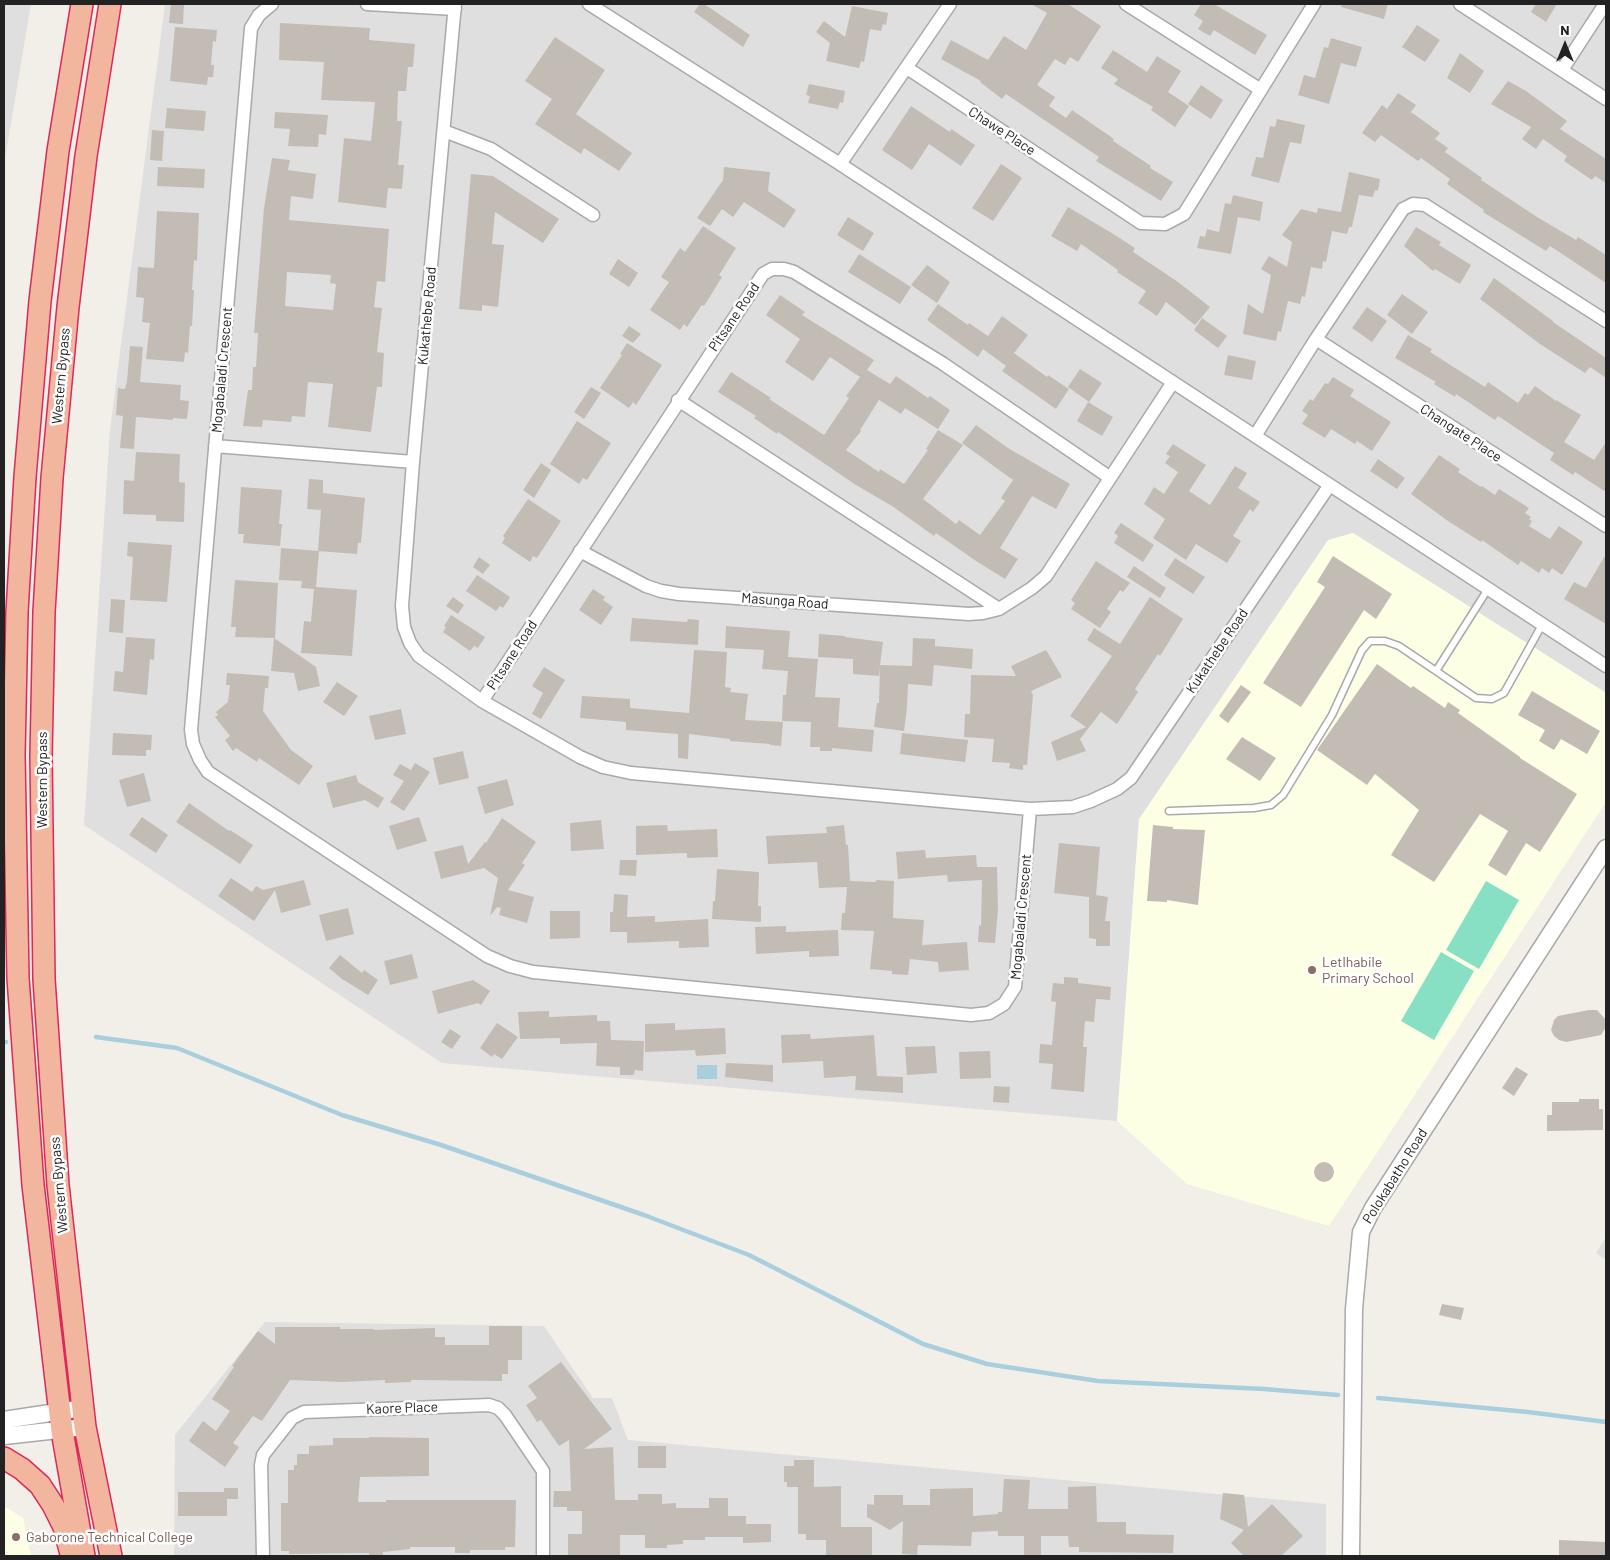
<!DOCTYPE html>
<html>
<head>
<meta charset="utf-8">
<style>
  body { margin:0 }
  #map { position:relative; width:1610px; height:1560px; overflow:hidden; background:#f2efe9; font-family:Barlow,sans-serif }
  canvas { display:block }
  .frame { position:absolute; inset:0; border:5px solid #222; pointer-events:none }
  .north { position:absolute; left:1540px; top:20px; width:50px; height:50px; -webkit-text-stroke:4px #fff; paint-order:stroke; rotate:0deg; font-size:14px; font-weight:700; line-height:20px; text-align:center; color:#222 }
  .north::after { content:''; display:block; margin:auto; width:18px; height:22px; background:#222; clip-path:polygon(50% 0,100% 100%,50% 72%,0 100%) }
</style>
</head>
<body>
<div id="map">
<canvas width="1610" height="1560"></canvas>
<div class="frame"></div>
<div class="north">N</div>
</div>
<script>
const ctx = document.querySelector('canvas').getContext('2d');
ctx.lineJoin = 'round';
function fill(path, color) { ctx.fillStyle = color; ctx.fill(path, 'evenodd'); }
const shape = rows => new Path2D(rows.map(r => 'M' + r).join(''));
function strokePath(path, color, width, dash) { ctx.strokeStyle = color; ctx.lineWidth = width; ctx.lineCap = dash ? 'butt' : 'round'; ctx.setLineDash(dash || []); ctx.stroke(path); }
function label(font, color, halo, rows, align = 'center') {
  ctx.font = font + ' Barlow,sans-serif'; ctx.lineWidth = 5; ctx.setLineDash([]); ctx.textBaseline = 'middle'; ctx.strokeStyle = halo; ctx.fillStyle = color; for (const [text, x, y, turn = 0] of rows) {
    ctx.save(); ctx.translate(x, y); ctx.rotate((+turn || 0) * Math.PI / 180); ctx.textAlign = isNaN(turn) ? turn : align; if (halo) ctx.strokeText(text, 0, 0); ctx.fillText(text, 0, 0); ctx.restore();
  }
}
fill(shape([
  [4,4,31,4,4,165],
  [165,4,1606,4,1606,693,1353,533,1139,819,1117,1121,442,1063,84,825,110,430],
  [1606,1237,1606,1260,1596,1253],
  [265,1322,544,1326,593,1398,612,1398,628,1440,1326,1504,1326,1556,174,1556,175,1435]
]), '#e0dfdf');
fill(shape([
  [1353,533,1606,693,1606,802,1329,1226,1187,1184,1117,1121,1139,819,1328,540],
  [4,1506,23,1518,31,1556,4,1556]
]), '#fdffe4');
fill(shape([
  [1486,881,1519,900,1479,969,1446,950],
  [1441,952,1474,971,1434,1040,1401,1021]
]), '#87e0c4');
fill(shape([
  [697,1065,717,1065,717,1079,697,1079]
]), '#a9cfdf');
strokePath(shape([
  [96,1037,177,1048,342,1115,441,1145,644,1215,749,1255,923,1344,987,1364,1098,1381,1264,1389,1338,1395],
  [4,1042,6,1042],
  [1378,1398,1528,1412,1606,1422]
]), '#a9cfdf', 4.5);
fill(shape([
  [171,4,184,4,183,24,169,23],
  [700,4,704,4,750,35,743,47,694,12],
  [1031,4,1068,4,1101,26,1078,62,1070,57,1065,65,1055,59,1037,85,1055,97,1049,106,1066,118,1072,110,1114,139,1113,141,1151,166,1150,168,1173,182,1161,201,1096,161,1099,157,1006,94,1002,99,980,82,981,81,941,59,951,40,988,60,1004,36,1026,50,1047,13],
  [1201,4,1214,4,1267,35,1255,55,1214,30,1210,36,1198,29,1203,21,1194,15],
  [1342,4,1388,4,1384,19,1341,7],
  [1536,4,1557,4,1546,22,1531,12],
  [852,6,888,13,886,25,883,24,881,31,870,29,864,62,861,61,859,68,826,61,830,43,816,32,824,21,845,37],
  [280,23,370,28,369,40,415,44,413,67,408,67,406,91,398,91,397,121,402,121,398,165,404,165,402,189,388,188,386,208,338,202,344,138,371,141,375,102,321,100,324,62,279,60],
  [1417,25,1440,40,1425,62,1402,47],
  [175,27,217,30,216,42,213,41,211,65,214,65,213,77,208,77,207,85,170,81],
  [555,37,605,70,576,114,632,153,619,171,584,148,581,154,535,124,552,99,525,81],
  [1331,38,1362,47,1356,67,1341,63,1329,104,1298,95,1304,75,1315,78,1324,47,1328,48],
  [1113,50,1147,72,1157,56,1181,71,1168,92,1189,106,1175,127,1151,110,1153,107,1114,84,1118,79,1101,68],
  [1460,53,1484,71,1470,93,1447,78],
  [1508,81,1526,91,1567,121,1560,129,1606,159,1606,183,1595,176,1592,180,1564,161,1567,156,1543,139,1536,149,1522,139,1531,127,1491,104],
  [809,84,845,91,843,103,840,102,838,109,808,103,810,96,806,95],
  [1201,85,1223,100,1211,119,1188,104],
  [1398,93,1416,105,1411,112,1440,133,1435,139,1448,148,1445,152,1482,178,1481,180,1537,217,1576,240,1578,237,1606,255,1606,283,1550,246,1546,251,1483,212,1484,210,1447,184,1450,179,1421,158,1418,161,1381,135,1375,142,1362,133,1382,105,1387,109],
  [911,106,950,132,951,129,975,145,961,166,929,144,912,170,882,150],
  [167,108,206,111,204,131,165,128],
  [275,112,328,115,326,135,319,134,318,147,288,146,290,129,274,128],
  [1277,119,1305,125,1301,144,1290,142,1279,183,1251,176,1256,157,1263,158,1270,126,1275,127],
  [152,130,164,131,162,161,150,160],
  [272,158,290,160,288,170,316,174,313,199,291,196,289,220,389,229,385,282,377,281,374,307,382,308,377,352,384,353,382,387,377,387,371,432,328,427,333,384,308,382,305,417,292,416,291,422,263,420,262,427,243,426,248,390,252,390,253,367,256,367,258,333,254,333,264,208],
  [287,272,331,275,330,283,336,284,333,310,285,306],
  [1001,164,1022,178,993,221,972,208],
  [158,167,205,169,204,188,157,186],
  [724,167,770,172,768,191,796,210,784,228,744,202,733,217,722,209,710,226,697,218,723,180],
  [1349,172,1380,179,1378,191,1375,190,1373,197,1359,195,1352,227,1349,227,1347,234,1332,231,1326,262,1323,261,1322,269,1311,267,1305,297,1302,296,1300,304,1288,301,1281,332,1278,331,1276,341,1243,334,1248,304,1263,314,1271,275,1261,269,1269,256,1287,267,1292,242,1282,235,1301,209,1317,213,1318,208,1341,212],
  [471,174,493,176,559,219,543,243,495,212,492,244,504,245,498,307,482,305,482,311,459,309],
  [1233,195,1263,202,1260,221,1238,217,1231,254,1197,248,1200,236,1205,237,1207,229,1219,232,1225,203,1231,204],
  [1068,207,1115,235,1135,248,1133,252,1178,282,1210,307,1195,325,1166,302,1157,316,1138,303,1146,291,1117,272,1118,270,1081,244,1077,251,1051,236],
  [157,211,199,213,197,261,194,260,192,290,194,290,192,326,190,326,188,353,185,352,184,362,146,359,150,323,142,322,144,298,136,297,138,267,154,268],
  [848,217,874,233,863,251,837,235],
  [703,226,736,248,719,275,722,277,704,306,702,305,687,327,684,324,680,330,650,310,669,282,661,277,680,248,685,252],
  [1416,227,1441,242,1439,245,1471,265,1460,284,1435,269,1433,271,1404,246],
  [859,254,911,287,900,304,848,272],
  [618,259,638,273,629,287,609,274],
  [927,265,950,282,937,303,911,285],
  [1494,278,1553,321,1553,322,1606,358,1606,378,1590,367,1585,373,1540,344,1480,299],
  [1402,294,1428,312,1412,334,1387,315],
  [780,295,805,312,802,315,874,360,867,370,890,384,896,376,928,398,930,396,950,410,938,429,905,408,901,414,879,400,860,430,861,431,846,450,879,472,880,469,904,484,928,450,926,449,938,430,963,445,923,499,956,524,959,520,980,535,1005,501,1001,498,1013,480,962,443,976,425,1008,448,1070,484,1056,509,1032,496,1000,548,1018,559,1005,579,976,561,936,533,934,536,892,506,856,485,778,432,777,434,754,418,756,416,718,392,731,372,771,398,769,399,824,435,849,398,846,396,860,377,830,357,813,381,785,362,800,339,766,315],
  [938,304,968,325,969,323,988,336,1002,316,1028,335,1014,353,1047,377,1048,375,1069,389,1056,409,1002,371,1006,366,983,349,978,357,927,320],
  [1367,307,1387,321,1372,342,1352,328],
  [1202,318,1227,336,1218,348,1194,330],
  [629,326,641,334,633,343,622,336],
  [1408,335,1432,349,1430,352,1485,387,1488,382,1518,403,1525,393,1528,395,1535,386,1556,401,1556,400,1581,415,1564,442,1594,460,1606,442,1606,492,1575,472,1573,475,1550,460,1554,453,1498,416,1495,420,1456,394,1455,397,1434,384,1436,382,1395,358],
  [627,343,662,365,636,405,633,402,629,408,600,388,622,355,620,354],
  [130,346,143,347,140,382,181,385,180,400,189,401,187,419,173,418,173,420,136,417,134,449,120,448,123,416,116,415,118,388,125,389,127,381],
  [1228,355,1256,361,1252,380,1224,375],
  [1080,369,1102,383,1089,402,1068,387],
  [1333,377,1354,390,1350,396,1391,422,1372,451,1357,441,1355,444,1331,429,1325,438,1302,424,1308,415,1302,411,1310,399,1313,401,1325,383,1328,384],
  [591,387,601,393,584,419,574,412],
  [1088,402,1113,417,1102,436,1077,421],
  [577,421,611,443,587,480,583,478,579,484,550,464],
  [1173,444,1206,465,1189,491,1210,505,1235,466,1247,473,1238,488,1260,502,1253,512,1250,509,1233,536,1241,541,1227,563,1196,544,1186,560,1153,538,1165,519,1144,504,1154,487,1164,494,1178,472,1165,463,1170,456,1166,454],
  [136,452,180,454,179,482,185,483,184,522,156,521,156,515,123,514,124,480,134,481],
  [1439,455,1460,469,1458,472,1481,487,1482,486,1495,495,1499,489,1529,508,1525,513,1531,517,1529,519,1532,521,1529,526,1550,539,1559,526,1583,542,1562,575,1552,568,1549,573,1542,568,1539,573,1521,561,1518,565,1482,540,1481,542,1448,521,1411,494],
  [1378,459,1405,478,1397,489,1370,471],
  [541,463,551,470,534,498,523,490],
  [309,479,323,480,323,493,365,498,361,543,358,543,357,554,318,551,321,510,307,509],
  [241,487,282,490,279,524,282,524,280,546,243,543,244,534,238,534],
  [528,499,561,521,537,558,533,556,530,562,502,543,505,538,503,536],
  [1121,523,1154,545,1143,562,1114,543,1118,536,1114,533],
  [128,542,172,545,167,602,130,600,133,557,127,556],
  [281,548,319,551,316,587,357,590,352,656,301,653,304,621,311,622,314,589,301,588,302,581,279,580],
  [1606,554,1606,624,1564,599,1574,582,1586,588],
  [1333,556,1392,594,1376,619,1364,610,1301,707,1263,683,1325,587,1317,582],
  [479,557,490,565,483,574,473,567],
  [1175,558,1205,577,1193,594,1164,575],
  [1096,561,1130,583,1123,592,1120,590,1107,609,1111,612,1100,628,1071,609,1075,603,1071,600],
  [1134,566,1166,588,1160,598,1127,577],
  [477,575,510,597,503,608,500,606,496,611,466,591],
  [235,580,278,583,275,638,235,637,236,627,231,627],
  [593,589,605,597,603,600,613,607,601,625,579,610],
  [453,597,464,605,458,614,446,606],
  [1150,597,1183,619,1160,656,1158,654,1135,689,1138,692,1117,724,1101,712,1080,739,1086,751,1057,761,1051,742,1086,727,1070,716,1112,656,1087,640,1094,628,1120,644],
  [111,599,125,600,123,633,109,632],
  [451,615,485,637,478,648,474,646,470,651,443,632,446,627,444,626],
  [632,618,687,622,688,619,699,620,698,645,630,641],
  [726,626,790,631,788,657,818,659,815,697,840,698,838,727,874,730,872,752,832,748,832,751,820,751,820,747,810,747,811,722,782,721,783,695,786,695,788,671,762,669,764,650,725,648],
  [819,634,845,636,845,637,883,642,880,665,912,666,913,638,935,639,935,646,973,649,972,669,934,665,932,686,908,684,907,708,904,731,874,727,877,703,879,703,880,667,879,676,853,674,853,659,818,657],
  [126,637,155,639,154,660,150,659,147,695,113,691,115,671,123,672],
  [274,638,316,667,320,686,298,691,294,673,271,671],
  [694,650,727,652,725,687,731,688,730,692,748,694,745,720,783,722,781,746,770,745,770,744,730,741,730,739,689,734,688,759,678,758,678,734,626,730,626,722,580,718,582,696,630,699,630,708,689,713],
  [1046,650,1062,677,1031,691,1033,695,1027,765,1023,765,1023,770,1009,768,1010,763,992,762,994,739,964,737,965,714,970,714,971,675,1016,676,1011,666],
  [1377,664,1411,688,1413,686,1445,708,1448,702,1460,710,1458,713,1520,757,1520,758,1577,794,1540,852,1526,843,1506,876,1488,865,1508,831,1480,814,1434,882,1391,855,1419,810,1375,774,1367,785,1317,750],
  [544,667,565,680,541,719,532,714,543,693,532,686],
  [227,673,269,676,268,688,265,688,263,711,291,750,313,766,299,785,259,758,257,762,236,748,233,751,225,740,230,736,215,717,218,715,216,712,228,702,230,685,226,685],
  [337,682,358,696,344,716,323,702],
  [1241,685,1251,692,1228,723,1219,716],
  [1532,691,1600,731,1587,754,1561,739,1554,750,1539,741,1545,730,1518,715],
  [401,709,406,734,375,740,369,716],
  [113,733,152,735,151,750,146,750,146,756,112,755],
  [902,733,968,740,965,762,900,754],
  [1242,737,1276,758,1260,781,1226,759],
  [463,751,469,778,439,785,433,758],
  [415,763,430,772,404,811,390,802,404,781,393,775,400,764,411,770],
  [144,773,151,801,127,807,119,780],
  [356,775,358,782,384,798,378,808,365,800,333,808,326,783],
  [507,779,514,805,485,814,477,787],
  [189,803,229,831,230,830,253,845,240,864,176,822],
  [142,817,168,835,156,853,129,835],
  [419,817,427,841,397,850,389,826],
  [502,818,536,842,522,863,525,865,508,890,534,897,527,923,499,915,501,908,497,907,490,916,498,878,484,868,441,879,434,852,463,845,468,864,485,842,486,843],
  [601,820,604,849,571,851,570,823],
  [667,825,668,831,717,829,718,857,687,858,687,853,636,855,636,826],
  [844,825,846,845,848,845,850,881,876,882,876,880,894,881,893,918,924,920,922,945,967,942,969,970,939,972,938,962,910,959,908,975,892,974,892,971,870,969,874,931,841,930,842,913,845,913,847,887,819,888,817,862,768,864,766,836,827,833,826,827],
  [1153,825,1173,827,1173,829,1205,830,1198,905,1167,900,1167,902,1147,901],
  [1059,843,1100,847,1096,895,1108,897,1105,921,1110,921,1110,946,1096,946,1096,939,1089,938,1089,897,1054,893],
  [925,850,926,858,976,855,977,867,997,867,998,910,995,943,978,942,979,925,981,926,982,880,948,882,947,875,898,879,896,852],
  [620,860,637,860,636,876,619,875],
  [717,869,759,872,758,906,761,906,761,922,712,919,713,901,715,901],
  [231,878,252,892,256,886,263,890,304,880,311,905,281,913,275,890,254,921,218,896],
  [614,894,628,895,627,917,655,916,655,922,708,919,709,947,679,948,679,941,627,943,627,932,610,932,610,912,613,912],
  [348,908,354,934,326,941,319,915],
  [550,911,580,911,580,938,550,939],
  [786,926,786,932,838,930,839,956,809,957,809,951,756,954,755,927],
  [412,954,418,978,390,985,384,961],
  [340,955,362,973,364,970,378,980,368,995,342,979,329,968],
  [1064,977,1078,978,1078,983,1111,987,1110,1000,1096,999,1094,1022,1085,1021,1083,1047,1087,1047,1084,1092,1051,1089,1053,1064,1039,1063,1040,1044,1052,1045,1056,1002,1051,1001,1053,983,1064,984],
  [473,980,490,991,481,1005,478,1003,438,1014,432,991],
  [1589,1010,1597,1010,1606,1020,1606,1027,1601,1035,1566,1042,1559,1040,1554,1036,1551,1030,1554,1020,1558,1016],
  [549,1011,549,1017,597,1015,597,1021,610,1021,611,1040,644,1041,643,1071,635,1070,634,1075,620,1075,620,1067,596,1066,597,1043,560,1044,560,1038,520,1039,518,1012],
  [497,1023,518,1037,502,1059,494,1054,492,1057,480,1048],
  [675,1023,675,1030,725,1028,726,1054,696,1056,695,1050,645,1052,645,1024],
  [450,1029,461,1036,452,1049,441,1042],
  [810,1034,811,1039,874,1035,877,1076,903,1077,903,1093,855,1090,856,1076,824,1078,823,1061,782,1063,781,1035],
  [935,1046,937,1073,907,1075,905,1047],
  [990,1051,991,1078,960,1079,959,1052],
  [726,1063,773,1065,773,1082,725,1077],
  [1516,1067,1528,1074,1514,1096,1502,1088],
  [994,1086,1010,1087,1009,1103,993,1102],
  [1579,1099,1599,1099,1599,1109,1603,1109,1603,1130,1547,1131,1547,1115,1552,1115,1552,1102,1579,1102],
  '1314 1172a10 10 0 1 1 20 0a10 10 0 1 1-20 0Z',
  [1442,1304,1464,1308,1461,1320,1439,1315],
  [489,1326,522,1326,522,1360,508,1360,508,1374,502,1374,502,1381,411,1380,411,1382,385,1383,385,1380,343,1382,290,1380,262,1421,253,1416,250,1420,233,1443,239,1447,225,1467,189,1441,203,1421,216,1431,230,1411,212,1399,234,1367,232,1366,258,1331,275,1344,275,1327,340,1327,340,1329,374,1329,374,1330,435,1328,435,1337,445,1337,445,1345,489,1345],
  [561,1362,612,1429,584,1449,613,1447,615,1500,638,1500,638,1494,662,1494,662,1504,676,1503,676,1508,709,1508,709,1498,728,1498,728,1516,746,1516,746,1524,771,1524,771,1542,743,1543,743,1537,705,1537,705,1540,683,1540,683,1544,667,1545,667,1548,645,1548,645,1535,620,1535,620,1555,568,1556,568,1534,582,1534,582,1511,567,1511,567,1507,553,1507,554,1491,571,1491,569,1440,559,1446,541,1420,537,1422,526,1405,537,1398,528,1386],
  [369,1437,429,1438,429,1476,360,1477,358,1502,386,1502,386,1500,516,1500,515,1547,505,1547,505,1550,470,1550,470,1553,455,1553,455,1547,410,1547,410,1549,383,1552,383,1556,369,1556,369,1553,289,1554,289,1551,281,1551,281,1503,288,1503,288,1470,294,1470,294,1465,297,1465,297,1454,309,1454,309,1446,333,1445,333,1438,369,1438],
  [638,1446,666,1446,666,1468,638,1468],
  [794,1460,814,1460,814,1487,841,1486,841,1527,872,1527,872,1555,826,1556,826,1540,806,1540,806,1534,798,1534,798,1487,787,1487,787,1482,784,1482,784,1466,794,1466],
  [1004,1479,1030,1480,1028,1509,1068,1509,1068,1487,1096,1486,1097,1522,1126,1522,1126,1534,1174,1535,1173,1553,1079,1552,1079,1547,1069,1547,1068,1536,1041,1536,1041,1555,1024,1555,1024,1536,998,1536,998,1531,972,1532,971,1546,918,1545,917,1555,902,1554,903,1521,890,1530,867,1517,867,1504,874,1505,874,1495,903,1495,903,1505,930,1505,930,1489,973,1488,973,1516,998,1514,998,1512,1002,1512],
  [224,1488,238,1488,238,1499,227,1499,227,1516,178,1516,178,1492,224,1492],
  [1223,1493,1244,1495,1248,1527,1272,1504,1303,1536,1281,1556,1244,1556,1231,1543,1244,1530,1220,1519],
  [1559,1540,1606,1542,1606,1556,1559,1556]
]), '#c3bcb5');
const service = shape([
  [1436,671,1488,589],
  [1169,811,1254,808,1271,805,1283,795,1332,715,1362,650,1370,641,1385,641,1399,646,1476,698,1492,699,1504,693,1542,625]
]);
const minor = shape([
  [272,4,259,15,251,28,191,730,193,744,200,760,208,772,487,956,510,966,533,972,971,1015,989,1013,1004,1004,1015,987,1030,809],
  [367,4,455,9],
  [455,4,413,462,402,606,404,627,410,643,419,656,482,701,580,757,603,767,631,773,1030,809,1073,807,1091,801,1117,789,1131,778,1329,486],
  [589,4,840,164,1606,666],
  [1126,4,1261,90],
  [1460,4,1606,99],
  [907,68,1141,223,1165,224,1184,214,1314,4],
  [1562,70,1605,4],
  [444,131,491,149,593,215],
  [840,164,950,4],
  [1316,339,1606,526],
  [678,400,999,609],
  [1255,436,1316,339,1403,209,1413,204,1425,205,1606,321],
  [215,446,413,462],
  [580,551,646,586,661,591,679,594,969,614,983,613,999,609,1032,588,1046,576,1173,382],
  [482,701,763,274,772,269,784,269,794,272,942,363,1109,477],
  [263,1556,261,1465,263,1455,292,1418,304,1412,489,1405,498,1408,505,1415,543,1471,543,1556]
]);
const tertiary = shape([
  [4,1420,83,1408],
  [4,1436,85,1427],
  [1351,1556,1354,1309,1361,1232,1373,1208,1606,848]
]);
const trunk = shape([
  [82,4,58,151,40,301,25,477,17,612,14,755,18,978,33,1185,62,1431,84,1556],
  [110,4,86,156,68,307,52,478,44,612,41,756,44,979,58,1185,85,1427,111,1556],
  [4,1458,22,1469,40,1485,53,1505,64,1527,71,1554]
]);
strokePath(service, '#a9a9a9', 9);
strokePath(minor, '#a9a9a9', 15);
strokePath(tertiary, '#a9a9a9', 19);
strokePath(trunk, '#dd285a', 24);
strokePath(service, '#fff', 6);
strokePath(minor, '#fff', 12);
strokePath(tertiary, '#fff', 16);
strokePath(trunk, '#f2b69f', 21);
for (const [x, y, r, color] of [
  [1312,970,5,"#8d6e63"],
  [16,1537,5,"#8d6e63"]
]) { const dot = new Path2D(); dot.arc(x, y, r, 0, 2 * Math.PI); ctx.fillStyle = color; ctx.fill(dot); strokePath(dot, '#fff', 2); }
label('14px', '#222', '#fff', [
  ["Chawe Place",1002,131,33],
  ["Kukathebe Road",427,316,-85],
  ["Pitsane Road",734,317,-56],
  ["Mogabaladi Crescent",222,370,-85],
  ["Western Bypass",61,376,-85],
  ["Changate Place",1461,433,33],
  ["Masunga Road",785,601,4],
  ["Kukathebe Road",1217,651,-56],
  ["Pitsane Road",512,655,-57],
  ["Western Bypass",42,780,-90],
  ["Mogabaladi Crescent",1021,917,-85],
  ["Polokabatho Road",1395,1176,-58],
  ["Western Bypass",59,1185,-95],
  ["Kaore Place",402,1408,-2]
]);
label('14px', '#785e54', '#fff', [
  ["Letlhabile",1322,962],
  ["Primary School",1322,978],
  ["Gaborone Technical College",26,1537]
], 'left');
</script>
</body>
</html>
